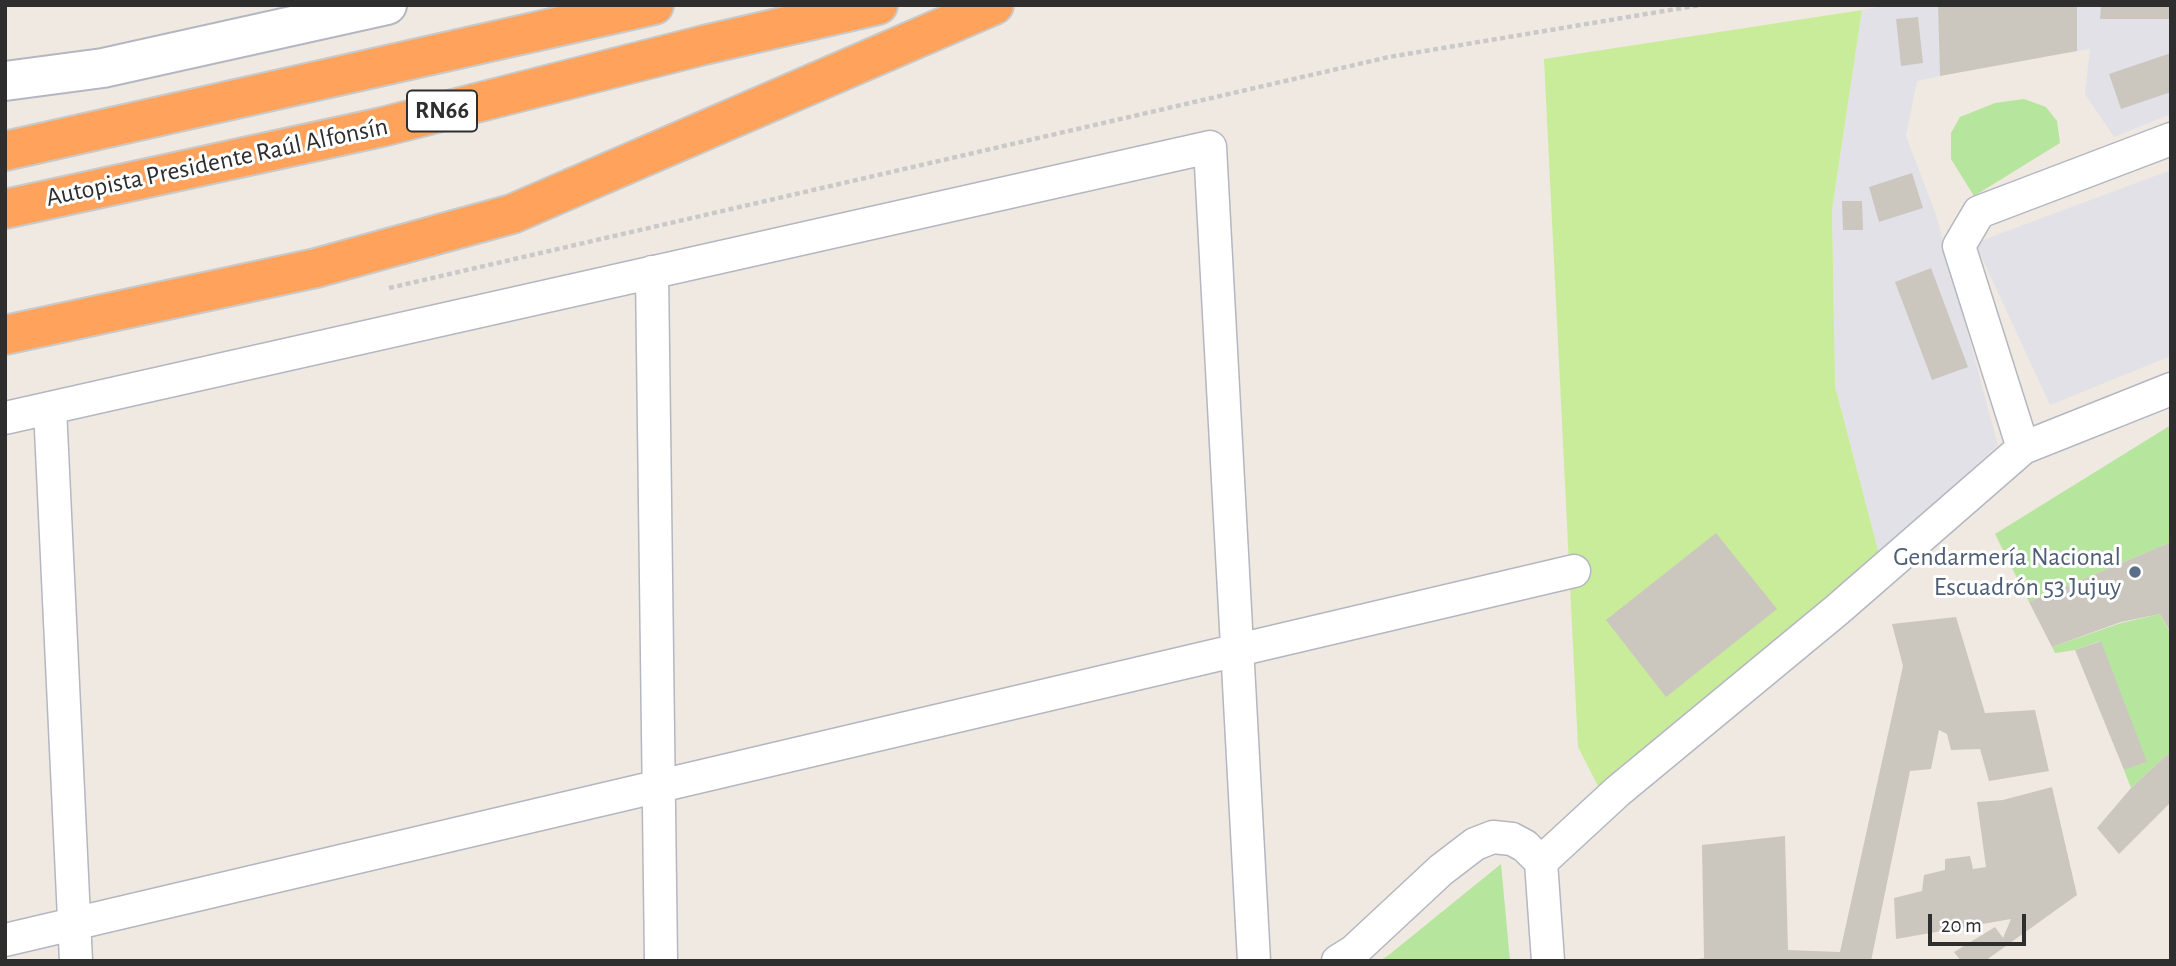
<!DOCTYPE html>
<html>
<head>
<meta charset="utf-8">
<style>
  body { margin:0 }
  #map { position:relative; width:2176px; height:966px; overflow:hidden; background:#efe9e1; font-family:"Alegreya Sans",sans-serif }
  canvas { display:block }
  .frame { position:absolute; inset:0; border:7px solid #2e2e2e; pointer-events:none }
  .scale { position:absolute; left:1928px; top:914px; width:98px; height:32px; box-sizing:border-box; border:4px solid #2e2e2e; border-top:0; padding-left:9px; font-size:21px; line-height:24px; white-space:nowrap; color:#2e2e2e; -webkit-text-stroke:5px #fff; paint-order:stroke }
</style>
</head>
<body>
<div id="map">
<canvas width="2176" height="966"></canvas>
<div class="frame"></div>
<div class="scale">20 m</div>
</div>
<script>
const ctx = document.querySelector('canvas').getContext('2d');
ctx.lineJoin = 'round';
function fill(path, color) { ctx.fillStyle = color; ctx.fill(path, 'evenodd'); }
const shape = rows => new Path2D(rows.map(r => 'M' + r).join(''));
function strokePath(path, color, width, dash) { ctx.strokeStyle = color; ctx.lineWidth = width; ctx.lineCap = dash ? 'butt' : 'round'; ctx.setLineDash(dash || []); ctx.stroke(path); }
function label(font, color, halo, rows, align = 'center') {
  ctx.font = font + ' "Alegreya Sans",sans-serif'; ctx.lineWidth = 6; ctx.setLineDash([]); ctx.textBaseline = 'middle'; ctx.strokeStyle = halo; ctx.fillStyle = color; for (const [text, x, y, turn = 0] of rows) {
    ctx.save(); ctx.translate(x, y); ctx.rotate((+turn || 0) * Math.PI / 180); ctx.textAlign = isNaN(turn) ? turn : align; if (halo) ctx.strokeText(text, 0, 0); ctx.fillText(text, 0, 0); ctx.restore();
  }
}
fill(shape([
  [1886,5,1938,5,1940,76,1917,81,1906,136,1936,215,1998,445,1879,554,1835,386,1832,210,1862,10],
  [2077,5,2101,5,2169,19,2171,11,2171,114,2114,137,2085,94,2090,49,2077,51],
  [2171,170,2171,356,2050,405,1975,243]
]), '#e3e1e8');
fill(shape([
  [2024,99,2046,107,2057,121,2060,143,1974,196,1951,159,1951,133,1960,117,1995,103],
  [2171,425,2171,542,2029,602,1995,534],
  [2160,614,2171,634,2171,751,2131,788,2124,770,2146,762,2100,641,2075,650,2055,653,2052,647,2121,623],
  [1501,864,1510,961,1380,961,1390,954]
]), '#b6e59e');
fill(shape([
  [1862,10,1832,210,1835,386,1879,554,1599,788,1578,747,1544,59]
]), '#c9ec9a');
fill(shape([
  [1938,5,2077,5,2077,51,1940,76],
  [2101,5,2171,5,2171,10,2169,19,2100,19],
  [1918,17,1923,63,1901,66,1896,19],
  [2171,53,2171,92,2121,109,2109,74],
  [1912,173,1923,208,1879,222,1869,187],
  [1842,201,1862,201,1863,230,1843,230],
  [1931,268,1968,367,1932,380,1895,282],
  [1716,533,1777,609,1666,697,1606,620],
  [2171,542,2171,633,2160,614,2121,622,2052,647,2029,602],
  [1956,617,1985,713,2035,710,2049,771,1989,781,1980,749,1951,750,1947,734,1939,730,1931,769,1910,771,1871,961,1686,961,1704,958,1702,845,1785,836,1788,950,1840,952,1903,666,1892,624],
  [2101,641,2147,762,2124,770,2075,650],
  [2171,751,2171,802,2119,854,2097,828,2131,788],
  [2052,787,2077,895,1985,961,1961,961,1954,952,1995,927,2003,938,2011,919,1896,939,1894,898,1922,891,1924,875,1945,870,1945,859,1970,856,1973,869,1986,867,1977,802,2003,800]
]), '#cbc7bf');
const minor = shape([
  [652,272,661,961],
  [50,408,76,961],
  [5,418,1210,147,1254,961],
  [2023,448,1959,246,1979,212,2171,139],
  [1541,862,1618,791,1837,610,2023,448,2171,389],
  [5,940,1574,571],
  [1338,961,1354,951,1441,870,1475,844,1493,837,1512,839,1525,846,1541,862,1548,961]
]);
const tertiary = shape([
  [5,81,103,68,387,5]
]);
const motorway = shape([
  [5,151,654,5],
  [5,209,382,127,704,45,878,5],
  [5,335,316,268,512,214,994,5]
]);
strokePath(minor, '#b4b7c1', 35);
strokePath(tertiary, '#b4b7c1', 42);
strokePath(motorway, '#c9c9c9', 42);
strokePath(shape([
  [389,288,1389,57,1700,5]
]), '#c9c9c9', 4.5, [5, 3.5]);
strokePath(minor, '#fff', 32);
strokePath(tertiary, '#fff', 38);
strokePath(motorway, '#ffa35c', 38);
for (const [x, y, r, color] of [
  [2135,572,7,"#5c6f8a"]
]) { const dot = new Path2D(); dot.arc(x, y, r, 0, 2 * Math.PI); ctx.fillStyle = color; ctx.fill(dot); strokePath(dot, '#fff', 2.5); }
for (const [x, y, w] of [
  [442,111,70]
]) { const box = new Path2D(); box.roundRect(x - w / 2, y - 20.5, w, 41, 5); ctx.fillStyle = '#fff'; ctx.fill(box); strokePath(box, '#2e2e2e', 2); }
label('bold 24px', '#2e2e2e', null, [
  ["RN66",442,111]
]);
label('26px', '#2e2e2e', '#fff', [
  ["Autopista Presidente Raúl Alfonsín",217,162,-12]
]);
label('26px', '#4e5e75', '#fff', [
  ["Gendarmería Nacional",2121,557],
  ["Escuadrón 53 Jujuy",2121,587]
], 'right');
</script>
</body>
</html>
